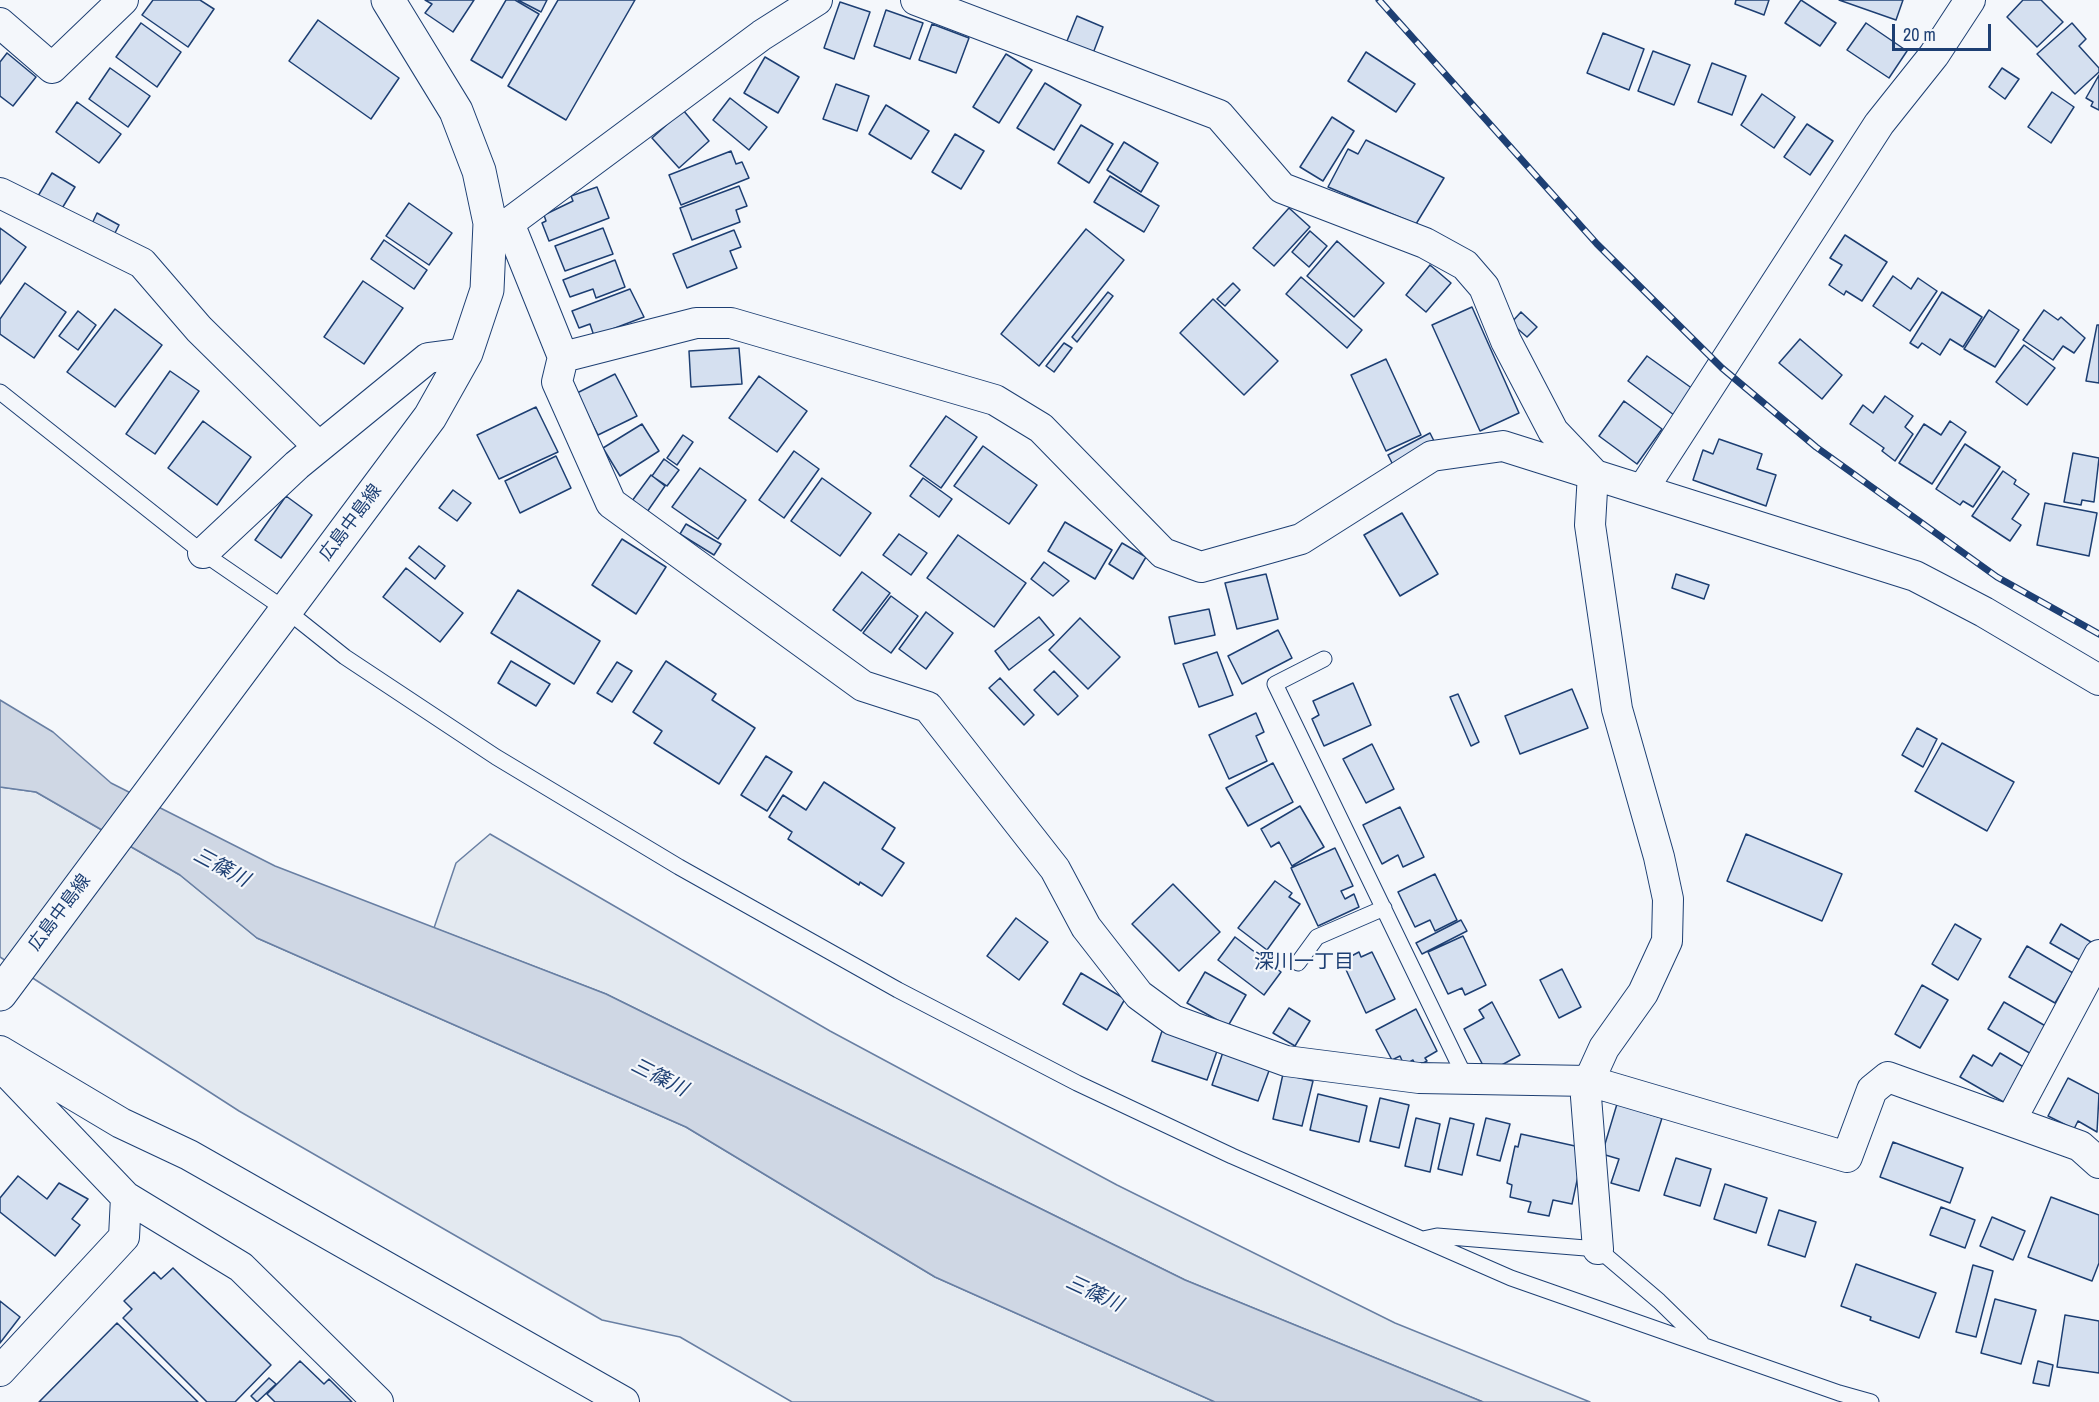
<!DOCTYPE html>
<html>
<head>
<meta charset="utf-8">
<style>
  body { margin:0 }
  #map { position:relative; width:2099px; height:1402px; overflow:hidden; background:#f4f7fb; font-family:"Archivo Narrow",sans-serif }
  canvas { display:block }
  .scale { position:absolute; left:1892px; top:24px; width:99px; height:27px; box-sizing:border-box; border:3px solid #1d3f73; border-top:0; padding-left:8px; font-size:18px; line-height:21px; white-space:nowrap; color:#1d3f73; -webkit-text-stroke:4px #f4f7fb; paint-order:stroke }
</style>
</head>
<body>
<div id="map">
<canvas width="2099" height="1402"></canvas>
<div class="scale">20 m</div>
</div>
<script>
const ctx = document.querySelector('canvas').getContext('2d');
ctx.lineJoin = 'round';
function fill(path, color) { ctx.fillStyle = color; ctx.fill(path, 'evenodd'); }
const shape = rows => new Path2D(rows.map(r => 'M' + r).join(''));
function strokePath(path, color, width, dash) { ctx.strokeStyle = color; ctx.lineWidth = width; ctx.lineCap = dash ? 'butt' : 'round'; ctx.setLineDash(dash || []); ctx.stroke(path); }
function label(font, color, halo, rows, align = 'center') {
  ctx.font = font + ' "Archivo Narrow","Noto Sans JP",sans-serif'; ctx.lineWidth = 4.5; ctx.setLineDash([]); ctx.textBaseline = 'middle'; ctx.strokeStyle = halo; ctx.fillStyle = color; for (const [text, x, y, turn = 0] of rows) {
    ctx.save(); ctx.translate(x, y); ctx.rotate((+turn || 0) * Math.PI / 180); ctx.textAlign = isNaN(turn) ? turn : align; if (halo) ctx.strokeText(text, 0, 0); ctx.fillText(text, 0, 0); ctx.restore();
  }
}
const green = shape([
  [0,787,36,792,180,875,257,938,686,1127,935,1277,1215,1402,792,1402,680,1337,602,1320,239,1111,0,957,0,787],
  [490,834,830,1031,1117,1185,1395,1323,1590,1402,1483,1402,1185,1280,606,994,434,928,456,863,490,834]
]);
fill(green, '#e3e9f0');
strokePath(green, '#687fa3', 1.5);
const water = shape([
  [0,700,53,732,111,783,275,866,606,994,1185,1280,1483,1402,1215,1402,935,1277,686,1127,257,938,180,875,36,792,0,787,0,700]
]);
fill(water, '#cfd7e4');
strokePath(water, '#687fa3', 1.5);
const building = shape([
  [153,0,200,0,214,9,188,47,142,15,153,0],
  [425,0,474,0,453,32,425,13,432,4,425,0],
  [506,0,515,0,539,14,502,78,471,60,506,0],
  [518,0,547,0,541,12,518,0],
  [558,0,635,0,566,120,508,86,558,0],
  [1736,0,1769,0,1764,15,1735,4,1736,0],
  [1801,0,1836,23,1820,46,1785,23,1801,0],
  [1839,0,1903,0,1896,20,1839,0],
  [2023,0,2041,0,2063,22,2037,47,2007,17,2023,0],
  [840,2,870,12,854,59,824,48,840,2],
  [886,10,923,23,910,59,874,46,886,10],
  [1077,16,1103,27,1092,56,1065,46,1077,16],
  [318,20,399,78,371,119,289,61,318,20],
  [141,23,181,52,157,87,116,57,141,23],
  [1866,23,1907,51,1889,78,1847,50,1866,23],
  [2072,23,2086,39,2079,46,2099,68,2099,72,2075,94,2037,54,2072,23],
  [932,24,969,38,956,73,919,60,932,24],
  [1603,33,1644,49,1629,90,1587,73,1603,33],
  [1653,51,1690,65,1674,105,1638,91,1653,51],
  [1366,52,1415,84,1396,112,1348,81,1366,52],
  [7,53,36,77,13,106,0,96,0,62,7,53],
  [1006,54,1032,70,999,123,973,107,1006,54],
  [765,57,799,77,778,113,744,93,765,57],
  [1712,63,1746,76,1732,115,1698,102,1712,63],
  [110,68,150,96,128,127,89,99,110,68],
  [2002,68,2019,79,2005,99,1989,87,2002,68],
  [2099,75,2099,110,2091,106,2093,102,2086,98,2099,75],
  [1045,83,1081,105,1054,150,1017,128,1045,83],
  [836,84,869,96,857,131,823,119,836,84],
  [2052,92,2074,107,2051,143,2028,127,2052,92],
  [1762,94,1795,117,1774,148,1741,125,1762,94],
  [730,98,767,127,749,150,713,120,730,98],
  [77,102,121,134,99,163,56,132,77,102],
  [886,105,929,131,911,159,869,134,886,105],
  [683,110,709,141,679,168,652,138,683,110],
  [1332,117,1354,131,1323,181,1300,167,1332,117],
  [1807,124,1833,141,1810,175,1784,157,1807,124],
  [1081,125,1113,144,1089,183,1058,163,1081,125],
  [955,134,984,151,961,189,932,172,955,134],
  [1366,140,1444,178,1416,224,1328,187,1348,149,1358,154,1366,140],
  [1124,142,1158,163,1141,192,1107,170,1124,142],
  [731,151,736,164,742,162,749,178,681,205,669,175,731,151],
  [52,173,75,187,61,210,38,196,52,173],
  [1110,176,1159,206,1144,232,1094,202,1110,176],
  [739,186,747,206,736,210,740,222,692,240,680,208,739,186],
  [597,187,609,218,549,241,542,223,546,221,544,215,573,201,571,196,597,187],
  [409,203,452,233,429,265,386,236,409,203],
  [1289,208,1310,227,1274,266,1253,248,1289,208],
  [97,213,119,225,112,239,90,228,97,213],
  [0,228,26,247,0,284,0,228],
  [603,228,613,254,565,271,555,246,603,228],
  [1086,229,1124,260,1039,366,1001,334,1086,229],
  [734,230,741,247,730,251,737,268,687,288,673,254,734,230],
  [1310,231,1327,246,1309,267,1292,252,1310,231],
  [1845,235,1887,262,1862,301,1846,291,1844,295,1829,285,1842,265,1830,258,1845,235],
  [384,240,427,270,414,289,371,259,384,240],
  [1337,241,1384,283,1354,317,1307,276,1337,241],
  [615,260,625,287,596,298,593,289,570,297,563,280,615,260],
  [1430,265,1451,283,1426,312,1406,295,1430,265],
  [1893,276,1911,289,1918,278,1937,291,1910,331,1873,306,1893,276],
  [1301,277,1362,330,1347,348,1286,294,1301,277],
  [363,281,403,308,364,364,324,337,363,281],
  [25,283,66,312,34,358,0,334,0,319,25,283],
  [1233,283,1240,290,1225,306,1217,299,1233,283],
  [630,289,644,317,594,336,590,324,579,328,572,311,630,289],
  [1108,292,1113,296,1077,342,1072,337,1108,292],
  [1942,292,1982,317,1963,347,1950,339,1940,355,1922,343,1918,348,1910,343,1942,292],
  [1213,299,1278,361,1244,395,1180,333,1213,299],
  [1472,307,1519,413,1480,431,1432,325,1472,307],
  [115,309,162,345,115,407,67,372,115,309],
  [1989,310,2019,330,1995,367,1964,349,1989,310],
  [2044,310,2058,320,2061,317,2085,338,2074,353,2063,346,2053,360,2023,340,2044,310],
  [78,311,96,325,78,350,59,336,78,311],
  [1521,312,1537,327,1527,337,1511,323,1521,312],
  [2097,325,2099,325,2099,383,2086,381,2097,325],
  [1800,339,1842,375,1822,399,1779,363,1800,339],
  [1064,343,1072,348,1054,372,1046,366,1064,343],
  [2024,345,2055,368,2027,405,1996,382,2024,345],
  [739,348,742,384,691,387,689,351,739,348],
  [1647,356,1693,389,1674,415,1628,381,1647,356],
  [1386,359,1421,435,1386,451,1351,375,1386,359],
  [170,371,199,391,155,454,126,434,170,371],
  [615,374,637,416,598,435,577,393,615,374],
  [759,376,807,411,777,452,729,418,759,376],
  [1885,396,1913,416,1905,427,1913,434,1895,461,1882,451,1884,448,1850,424,1863,405,1873,413,1885,396],
  [1624,401,1662,429,1637,464,1599,436,1624,401],
  [536,407,558,452,499,479,477,435,536,407],
  [946,416,977,437,941,488,910,466,946,416],
  [203,421,251,457,217,505,168,468,203,421],
  [1950,421,1966,432,1932,484,1899,463,1924,424,1941,435,1950,421],
  [642,424,659,451,620,476,603,448,642,424],
  [1430,433,1435,443,1393,465,1388,455,1430,433],
  [683,435,693,442,677,465,667,458,683,435],
  [1719,439,1762,454,1757,469,1776,475,1766,506,1693,480,1703,450,1713,454,1719,439],
  [1965,444,2000,467,1973,507,1963,501,1960,505,1936,489,1965,444],
  [983,446,1037,485,1009,524,954,486,983,446],
  [794,451,819,469,784,518,759,500,794,451],
  [2073,453,2099,458,2094,502,2082,500,2081,505,2064,502,2073,453],
  [556,456,571,488,520,513,505,481,556,456],
  [664,459,679,470,667,486,652,476,664,459],
  [700,468,746,500,718,539,672,507,700,468],
  [2003,471,2016,480,2014,484,2029,494,2012,519,2021,525,2010,541,1972,516,2003,471],
  [651,475,665,486,647,512,632,501,651,475],
  [822,478,871,513,840,556,791,521,822,478],
  [923,478,952,499,939,517,910,496,923,478],
  [453,490,471,503,457,521,439,508,453,490],
  [286,496,312,515,281,558,255,540,286,496],
  [2045,503,2097,513,2089,556,2037,545,2045,503],
  [1402,513,1438,574,1400,596,1364,535,1402,513],
  [1065,522,1112,550,1095,579,1048,551,1065,522],
  [686,524,721,544,714,555,680,534,686,524],
  [899,534,927,553,911,575,883,555,899,534],
  [958,535,1026,583,994,627,927,578,958,535],
  [622,539,666,567,636,614,592,585,622,539],
  [1122,543,1146,557,1133,579,1109,564,1122,543],
  [419,546,445,566,435,579,409,558,419,546],
  [1044,562,1069,581,1053,596,1031,579,1044,562],
  [406,568,463,613,440,642,383,597,406,568],
  [862,572,890,593,861,631,833,610,862,572],
  [1266,574,1278,619,1237,629,1225,583,1266,574],
  [1676,574,1709,585,1704,599,1672,588,1676,574],
  [518,590,600,641,574,684,491,633,518,590],
  [891,596,918,616,891,653,863,633,891,596],
  [1209,609,1215,635,1175,644,1169,617,1209,609],
  [926,612,953,633,926,669,899,649,926,612],
  [1039,617,1054,635,1009,670,995,651,1039,617],
  [1080,618,1120,657,1088,689,1049,650,1080,618],
  [1278,630,1292,658,1242,684,1228,656,1278,630],
  [1217,652,1233,695,1199,707,1183,664,1217,652],
  [511,661,550,684,536,706,498,683,511,661],
  [666,661,716,694,712,700,755,728,719,784,654,743,662,731,633,712,666,661],
  [617,662,632,671,612,702,597,693,617,662],
  [1054,671,1078,696,1058,715,1034,690,1054,671],
  [1000,678,1034,715,1024,725,989,688,1000,678],
  [1353,683,1371,725,1324,746,1312,719,1319,715,1313,701,1353,683],
  [1572,689,1588,728,1520,754,1505,716,1572,689],
  [1458,694,1479,742,1471,746,1450,697,1458,694],
  [1256,713,1264,732,1256,736,1267,761,1229,779,1209,735,1256,713],
  [1917,728,1937,739,1923,767,1902,755,1917,728],
  [1942,743,2014,782,1987,831,1915,791,1942,743],
  [1372,744,1394,789,1366,803,1343,759,1372,744],
  [766,756,792,772,767,811,741,795,766,756],
  [1273,763,1293,802,1248,826,1226,788,1273,763],
  [824,782,895,828,882,849,904,863,882,896,860,882,859,885,788,839,792,832,769,817,783,795,806,810,824,782],
  [1300,806,1324,847,1292,866,1279,842,1271,847,1261,829,1300,806],
  [1400,807,1424,857,1403,867,1398,855,1382,864,1363,825,1400,807],
  [1746,834,1842,874,1822,921,1727,881,1746,834],
  [1335,848,1353,886,1341,891,1345,899,1354,894,1359,907,1318,926,1291,868,1335,848],
  [1435,874,1457,920,1435,931,1430,920,1415,927,1398,892,1435,874],
  [1275,881,1292,893,1289,897,1300,904,1267,950,1238,928,1275,881],
  [1173,884,1220,932,1179,971,1132,924,1173,884],
  [1016,918,1048,942,1019,980,987,956,1016,918],
  [1461,920,1467,931,1422,954,1416,943,1461,920],
  [1955,924,1981,939,1958,980,1932,964,1955,924],
  [2061,924,2091,942,2080,960,2050,943,2061,924],
  [1463,936,1486,985,1465,995,1462,988,1448,994,1428,952,1463,936],
  [1235,937,1281,972,1264,995,1218,960,1235,937],
  [2027,946,2073,973,2055,1003,2009,977,2027,946],
  [1359,952,1361,957,1372,952,1395,999,1366,1013,1342,961,1359,952],
  [1562,969,1581,1007,1559,1018,1540,980,1562,969],
  [1205,972,1246,995,1228,1026,1187,1003,1205,972],
  [1081,973,1125,999,1107,1030,1063,1004,1081,973],
  [1922,985,1948,1000,1920,1048,1895,1034,1922,985],
  [1492,1002,1520,1055,1487,1073,1464,1029,1484,1018,1479,1010,1492,1002],
  [2004,1002,2049,1028,2033,1055,1988,1029,2004,1002],
  [1289,1008,1310,1021,1295,1046,1273,1033,1289,1008],
  [1416,1009,1437,1051,1425,1058,1427,1061,1416,1067,1413,1060,1404,1065,1400,1056,1392,1060,1376,1030,1416,1009],
  [1162,1031,1217,1051,1207,1080,1152,1061,1162,1031],
  [1223,1052,1270,1068,1258,1101,1212,1085,1223,1052],
  [2000,1053,2027,1069,2007,1104,1960,1077,1973,1055,1992,1066,2000,1053],
  [1283,1074,1313,1081,1302,1126,1273,1119,1283,1074],
  [2068,1078,2099,1094,2097,1132,2078,1121,2074,1129,2048,1116,2068,1078],
  [1318,1094,1367,1106,1359,1142,1310,1130,1318,1094],
  [1380,1098,1409,1105,1399,1148,1370,1141,1380,1098],
  [1617,1104,1662,1118,1639,1191,1611,1183,1619,1159,1602,1154,1617,1104],
  [1416,1118,1440,1124,1430,1172,1405,1166,1416,1118],
  [1450,1118,1474,1124,1462,1175,1438,1169,1450,1118],
  [1486,1118,1510,1124,1500,1161,1477,1155,1486,1118],
  [1521,1134,1584,1148,1572,1204,1553,1200,1549,1216,1528,1212,1531,1202,1510,1197,1512,1185,1507,1183,1515,1146,1518,1147,1521,1134],
  [1893,1142,1963,1168,1950,1203,1880,1177,1893,1142],
  [1676,1158,1711,1169,1700,1206,1664,1195,1676,1158],
  [18,1176,47,1199,59,1183,88,1199,72,1219,80,1225,55,1256,0,1212,0,1198,18,1176],
  [1725,1184,1767,1198,1756,1233,1714,1219,1725,1184],
  [2051,1197,2099,1215,2099,1263,2092,1281,2028,1257,2051,1197],
  [1941,1207,1975,1220,1965,1248,1930,1235,1941,1207],
  [1779,1210,1816,1222,1805,1257,1768,1245,1779,1210],
  [1992,1217,2025,1231,2013,1260,1980,1246,1992,1217],
  [1856,1264,1936,1293,1919,1338,1870,1320,1871,1317,1841,1306,1856,1264],
  [1973,1265,1993,1271,1976,1337,1956,1332,1973,1265],
  [173,1268,271,1365,235,1402,207,1402,123,1318,132,1309,124,1301,154,1272,161,1279,173,1268],
  [1995,1299,2036,1310,2021,1364,1981,1353,1995,1299],
  [0,1301,20,1317,0,1343,0,1301],
  [2065,1315,2099,1321,2099,1373,2057,1367,2065,1315],
  [117,1323,198,1402,39,1402,117,1323],
  [300,1361,324,1384,329,1379,352,1402,275,1402,267,1394,300,1361],
  [2038,1361,2053,1365,2049,1386,2033,1383,2038,1361],
  [269,1378,276,1384,257,1402,251,1396,269,1378]
]);
fill(building, '#d5e0f0');
strokePath(building, '#1d3f73', 1.5);
const service = shape([
  [0,392,203,553,286,610,345,657,496,757,679,867,898,990,1077,1083,1232,1156,1511,1278,1839,1393,1871,1402],
  [1324,659,1275,684,1466,1079],
  [1298,963,1317,937,1384,908],
  [1423,1239,1437,1236,1598,1249,1659,1301,1701,1342]
]);
const minor = shape([
  [916,0,1219,115,1282,188,1425,243,1465,265,1484,287,1506,341,1553,431,1593,473,1590,525,1617,709,1659,857,1668,899,1667,941,1643,993,1604,1048,1589,1081,1586,1097,1598,1249],
  [0,23,52,68,123,0],
  [0,193,142,263,199,329,319,447],
  [490,223,509,223,762,35,817,0],
  [509,223,563,357,557,382,611,503,863,686,928,707,1055,869,1086,927,1139,995,1173,1020,1286,1061,1419,1078,1589,1081,1847,1157,1872,1090,1888,1077,2080,1146,2099,1163],
  [563,357,696,323,731,323,995,400,1041,428,1163,553,1201,567,1301,539,1432,456,1503,446,1915,576,1984,612,2099,680],
  [1643,489,1879,124,1934,55,1970,0],
  [203,553,297,465,428,358,466,353],
  [0,1051,121,1123,189,1155,624,1402],
  [0,1065,126,1197,124,1237,0,1371],
  [2011,1120,2099,955],
  [126,1197,241,1267,378,1402]
]);
const primary = shape([
  [0,994,430,417,466,353,487,290,490,223,479,171,456,111,388,0]
]);
strokePath(service, '#1d3f73', 17);
strokePath(minor, '#1d3f73', 32);
strokePath(primary, '#1d3f73', 35);
strokePath(service, '#f4f7fb', 15);
strokePath(minor, '#f4f7fb', 30);
strokePath(primary, '#f4f7fb', 33);
const rail = shape([
  [1379,0,1597,244,1722,368,1816,447,1997,577,2099,634]
]);
strokePath(rail, '#1d3f73', 7);
strokePath(rail, '#f4f7fb', 4.5, [14]);
label('18px', '#1d3f73', '#f4f7fb', [
  ["広島中島線",351,523,-53],
  ["広島中島線",60,913,-53]
]);
label('italic 20px', '#1d3f73', '#f4f7fb', [
  ["三篠川",221,868,28],
  ["三篠川",659,1078,27],
  ["三篠川",1094,1294,25]
]);
label('20px', '#1d3f73', '#f4f7fb', [
  ["深川一丁目",1304,963]
]);
</script>
</body>
</html>
